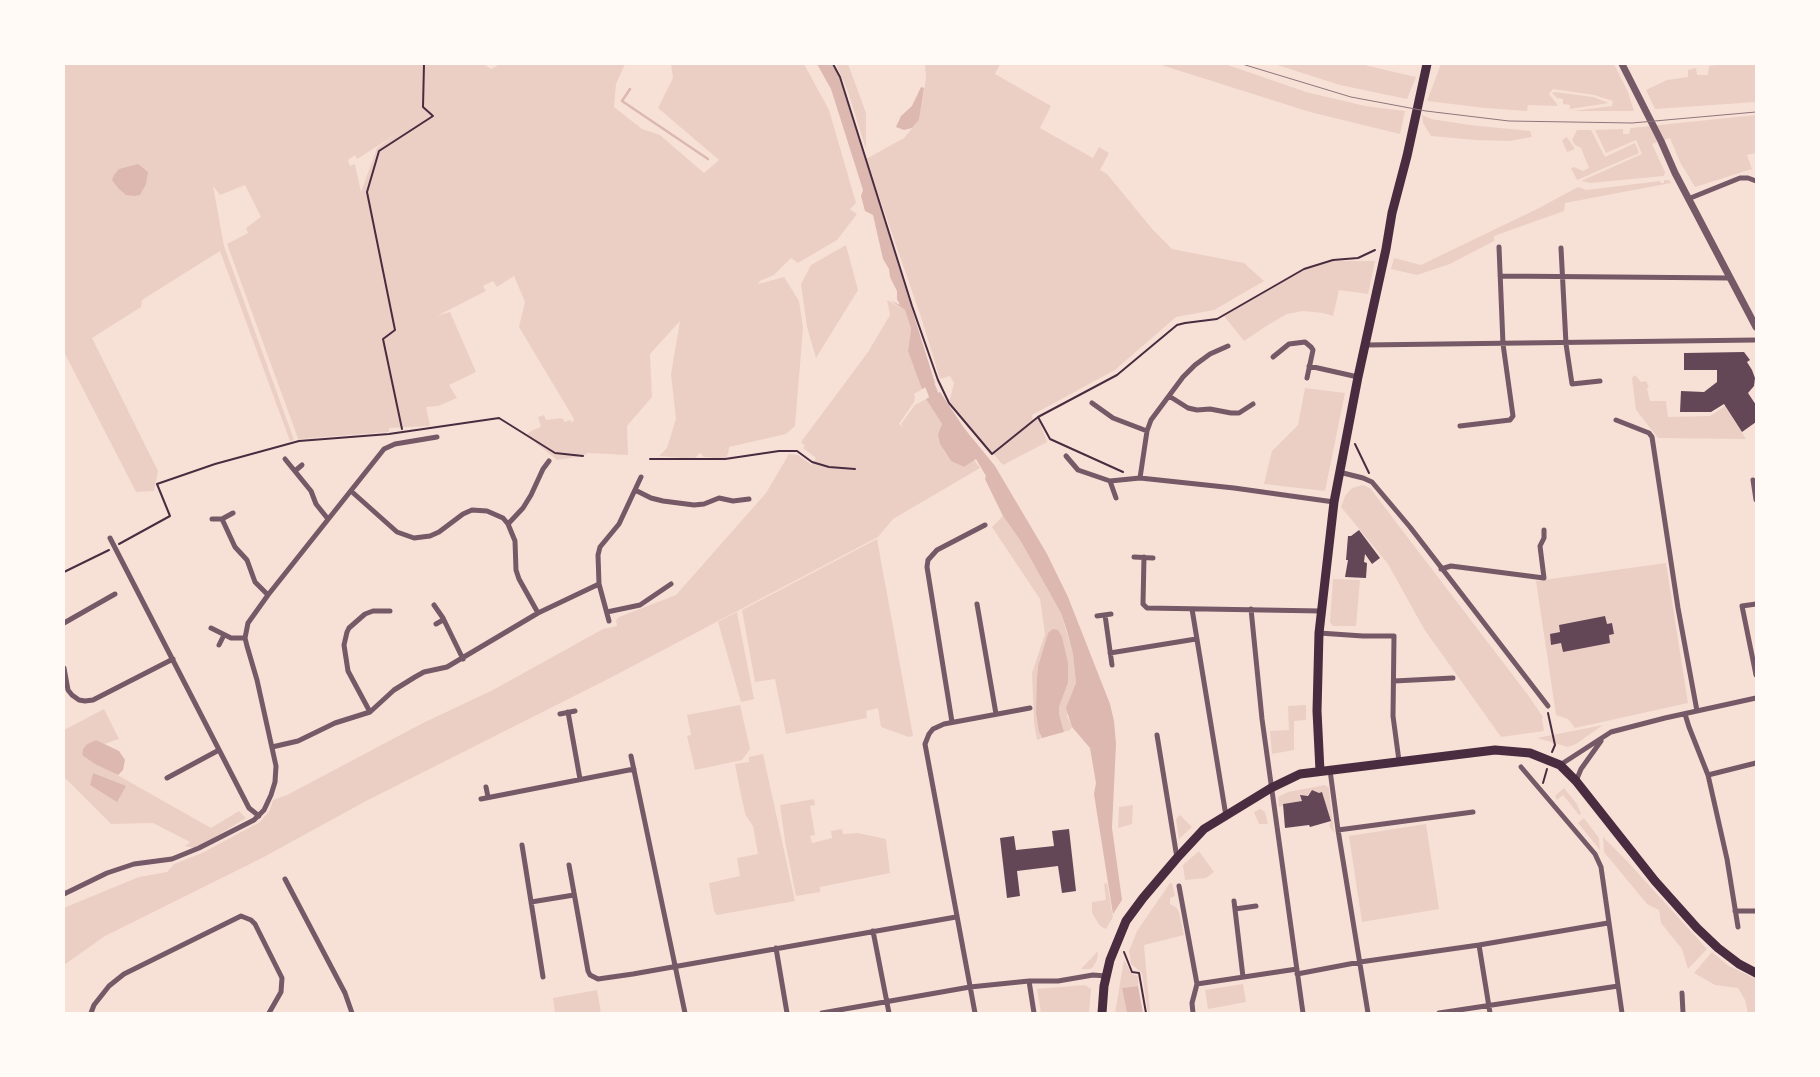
<!DOCTYPE html>
<html>
<head>
<meta charset="utf-8">
<style>
  body { margin:0 }
  #map { position:relative; width:1820px; height:1077px; overflow:hidden; background:#f7e1d7; font-family:Manrope,sans-serif }
  canvas { display:block }
  .frame { position:absolute; inset:0; border:65px solid #fffaf5; pointer-events:none }
</style>
</head>
<body>
<div id="map">
<canvas width="1820" height="1077"></canvas>
<div class="frame"></div>
</div>
<script>
const ctx = document.querySelector('canvas').getContext('2d');
ctx.lineJoin = 'round';
function fill(path, color) { ctx.fillStyle = color; ctx.fill(path, 'evenodd'); }
const shape = rows => new Path2D(rows.map(r => 'M' + r).join(''));
function strokePath(path, color, width, dash) { ctx.strokeStyle = color; ctx.lineWidth = width; ctx.lineCap = dash ? 'butt' : 'round'; ctx.setLineDash(dash || []); ctx.stroke(path); }
fill(shape([
  [64,64,484,64,491,69,500,64,625,64,616,84,614,107,642,129,660,135,704,173,719,160,658,108,673,78,671,64,804,64,829,110,856,203,850,209,857,214,837,240,798,263,791,258,774,275,760,281,758,284,784,277,799,301,803,328,795,426,786,434,729,447,728,454,725,459,704,457,700,453,694,459,659,456,667,448,676,419,671,374,680,321,650,354,652,397,627,426,628,455,588,453,583,456,557,460,526,435,533,430,541,427,538,417,544,415,546,420,562,418,565,422,570,420,572,423,574,419,519,327,525,302,514,276,497,287,493,281,483,286,486,291,437,316,450,312,476,372,449,385,457,398,438,406,426,407,430,426,389,428,389,432,299,439,299,441,227,244,248,233,246,228,261,217,245,185,220,195,213,186,224,246,294,440,290,441,220,251,142,300,141,307,92,338,158,471,154,491,136,492,64,352],
  [398,133,377,148,361,192,355,164,350,166,348,160,355,155,357,159],
  [836,64,848,64,866,113,866,149,848,92],
  [925,64,1000,64,995,74,1051,106,1040,128,1093,158,1099,147,1109,153,1100,170,1107,174,1153,230,1172,249,1244,263,1264,281,1214,310,1176,317,1115,370,1032,415,1033,421,1038,417,1047,442,1003,465,949,403,954,383,950,376,940,379,921,317,866,159,904,138,919,120,926,78],
  [1158,64,1225,64,1306,92,1365,106,1405,111,1400,134,1310,112],
  [1274,64,1360,64,1416,77,1407,99,1340,85],
  [1441,64,1614,64,1628,92,1634,111,1573,111,1612,106,1613,101,1594,95,1553,89,1549,94,1557,104,1557,106,1528,105,1527,111,1485,108,1427,101],
  [1727,64,1756,64,1756,102,1655,109,1646,90,1667,80,1688,77,1688,70,1696,68,1697,75,1708,75,1709,66],
  [1555,92,1593,97,1609,103,1570,109,1570,105,1563,104,1563,99,1557,98,1552,93],
  [1422,115,1431,119,1470,125,1530,131,1532,137,1509,141,1476,140,1431,136,1423,123],
  [1756,115,1756,153,1747,155,1752,169,1695,187,1680,162,1670,138,1652,144,1665,172,1664,176,1590,183,1581,181,1642,154,1636,140,1606,153,1595,130,1623,129,1623,134,1629,134,1630,129,1631,128],
  [1577,130,1591,130,1605,157,1635,143,1639,153,1577,180,1571,168,1574,167,1583,171,1589,168,1581,148,1575,145,1572,140],
  [1567,137,1575,149,1567,152,1562,140],
  [1664,180,1669,180,1671,183,1565,203,1564,211,1494,236,1494,241,1450,264,1417,275,1391,269,1394,258,1421,265,1537,209,1578,187,1586,190,1660,181,1661,183,1664,183],
  [846,245,858,290,816,358,807,327,801,284,811,265],
  [1333,261,1375,261,1368,294,1339,290,1333,316,1323,313,1303,311,1287,314,1268,325,1244,341,1224,316,1304,270],
  [887,300,905,310,911,329,908,351,924,388,914,394,915,397,914,402,899,424,903,427,901,424,915,405,926,399,942,424,938,434,944,451,951,461,964,467,974,460,980,468,893,519,878,537,612,677,366,801,262,858,105,936,64,965,64,908,66,907,139,877,167,872,174,864,202,853,260,822,270,810,273,800,287,795,423,723,493,690,603,629,617,626,616,620,619,617,676,595,766,493,789,454,798,455,812,465,816,458,803,448,805,446,801,442,868,352,890,315],
  [1635,375,1641,382,1646,381,1649,387,1647,388,1650,401,1666,401,1668,417,1710,416,1725,406,1746,439,1658,438,1636,410,1632,378],
  [1305,388,1345,393,1325,491,1264,484,1272,451,1298,425],
  [1363,485,1370,488,1528,695,1543,717,1542,719,1544,731,1501,737,1424,629,1388,564,1341,507,1345,496,1352,488],
  [1003,516,1020,540,1061,613,1073,654,1076,683,1067,716,1072,727,1070,730,1064,732,1059,714,1059,707,1068,683,1048,633,1038,666,1037,677,1040,736,1042,738,1037,740,1034,723,1032,673,1045,634,1040,599,992,527],
  [877,539,913,736,909,737,881,727,878,708,866,711,867,718,786,734,775,679,755,682,742,610],
  [1666,563,1688,703,1575,728,1568,719,1556,715,1536,581],
  [1333,579,1360,580,1356,626,1333,626,1330,622],
  [737,612,754,699,741,702,718,622],
  [740,705,750,749,742,760,695,770,687,736,691,735,687,715],
  [1306,705,1306,720,1294,721,1294,750,1272,754,1270,731,1289,730,1288,706],
  [104,709,119,739,104,744,96,740,87,744,83,749,82,755,211,828,239,811,246,818,212,839,194,848,185,846,190,842,153,823,111,824,64,777,64,730],
  [1603,725,1576,744,1568,747,1537,738],
  [763,754,795,901,717,915,714,911,709,883,740,876,737,858,758,854,753,826,746,816,742,800,735,764,749,762,749,757],
  [1325,785,1329,788,1334,833,1329,826,1331,820,1322,792,1319,793,1312,790,1302,801,1283,804,1283,806,1279,807,1278,797,1288,792],
  [1564,788,1577,804,1581,814,1579,815,1563,795,1557,800,1555,796],
  [814,799,815,805,810,806,815,835,810,836,812,843,832,838,831,831,842,829,843,834,858,833,886,839,890,873,820,887,820,892,796,896,785,841,780,805],
  [1133,805,1132,824,1118,828,1119,807],
  [1260,809,1265,812,1268,824,1259,824,1254,812],
  [1180,815,1192,827,1179,839,1176,819],
  [1584,818,1599,838,1600,850,1578,823],
  [1426,824,1439,909,1362,922,1349,836],
  [1603,837,1627,861,1707,949,1688,969,1682,949,1661,923,1659,910,1647,904,1604,852],
  [1199,851,1214,872,1206,878,1185,880,1183,865],
  [1107,883,1113,917,1106,929,1100,926,1092,913,1092,902,1106,900,1104,884],
  [1170,883,1172,883,1175,896,1170,898,1170,904,1176,907,1179,912,1184,935,1144,945,1150,1013,1148,1013,1142,973,1131,964,1129,951,1137,931],
  [1097,952,1098,953,1097,960,1093,967,1090,969,1081,969],
  [1712,952,1729,966,1756,979,1756,1013,1748,1013,1745,1000,1738,988,1715,985,1694,973],
  [1124,960,1132,974,1138,976,1138,986,1122,988,1127,1013,1115,1013],
  [1243,984,1246,1002,1208,1009,1205,990],
  [1085,985,1091,989,1089,1013,1041,1013,1037,989],
  [597,990,601,1013,555,1013,553,998]
]), '#ebcfc5');
fill(shape([
  [817,64,831,64,838,73,935,383,922,389,908,351,911,329,905,310,890,300,900,305,897,299,897,291,890,277,889,269,883,259,873,215,865,211,861,196,863,190,831,89],
  [921,87,924,88,919,120,912,128,904,130,896,127,901,116,912,106],
  [138,164,148,172,146,184,140,195,134,196,126,195,118,188,112,180,114,175,119,169],
  [940,392,964,428,995,466,1047,554,1068,597,1110,704,1114,721,1116,744,1112,828,1122,900,1113,914,1094,794,1096,783,1090,748,1072,727,1066,708,1076,683,1073,654,1067,631,1061,613,1020,540,1003,516,985,479,986,476,976,459,964,467,951,461,940,444,938,434,942,424,926,399],
  [1053,629,1058,630,1062,637,1068,663,1068,683,1059,707,1059,714,1064,732,1042,738,1039,732,1036,713,1037,677,1038,666,1048,633],
  [96,740,119,751,125,760,123,770,118,775,95,764,82,755,83,749,87,744],
  [93,773,126,786,117,802,90,785],
  [1138,986,1143,1013,1127,1013,1122,988]
]), '#dcb8b0');
strokePath(shape([
  [630,89,622,101,708,159]
]), '#dcb8b0', 2.5);
strokePath(shape([
  [925,372,934,396,941,407]
]), '#dcb8b0', 10);
fill(shape([
  [1744,352,1750,360,1747,362,1752,370,1755,378,1754,386,1748,393,1756,405,1756,422,1742,432,1724,404,1711,412,1680,412,1681,391,1704,392,1717,382,1717,370,1684,370,1684,353],
  [1359,530,1380,558,1372,564,1365,554,1364,562,1367,563,1366,578,1345,577,1348,560,1346,560,1348,536,1351,536],
  [1605,616,1607,624,1612,623,1614,634,1609,635,1610,643,1563,652,1561,643,1551,645,1550,634,1560,632,1559,625],
  [1312,790,1319,793,1322,792,1331,821,1310,827,1309,825,1285,828,1283,804,1302,801,1300,795,1308,796],
  [1069,829,1076,891,1062,893,1058,866,1017,871,1020,896,1007,898,1000,838,1014,836,1016,850,1054,846,1052,831]
]), '#644757');
strokePath(shape([
  [833,64,840,77,912,306,938,380,949,403,992,454,1038,417,1117,375,1177,325,1185,323,1217,319,1304,269,1333,260,1358,258,1375,250],
  [1038,417,1050,439,1123,472],
  [402,429,383,339,395,330,367,192,379,151,433,116,423,107,424,64],
  [1355,444,1369,473],
  [650,459,725,459,779,451,797,451,812,462,829,467,855,469],
  [119,544,170,516,157,484,215,464,299,441,389,434,499,418,555,453,583,456],
  [64,572,109,550],
  [1548,713,1555,745,1552,752],
  [1543,783,1547,769],
  [1124,952,1132,972,1139,973,1146,1013]
]), '#4a2c40', 2);
strokePath(shape([
  [1688,199,1740,178,1748,178,1756,181],
  [1561,248,1566,344,1572,384,1600,381],
  [1500,276,1730,278],
  [1365,345,1756,340],
  [1273,357,1289,344,1305,342,1311,347,1313,350,1307,378],
  [1309,366,1358,377],
  [1169,396,1188,408,1197,410,1210,409,1231,413,1239,413,1253,404],
  [1092,403,1113,418,1147,431],
  [1616,420,1649,433,1652,437,1678,608,1697,711],
  [1460,426,1510,420,1513,416,1503,344,1499,247],
  [1066,456,1078,470,1110,481,1140,478,1234,488,1334,502],
  [285,459,311,491,316,504,328,519],
  [295,471,302,465],
  [1339,472,1363,478,1372,482,1410,527,1548,706],
  [1140,478,1147,431,1151,420,1183,377,1195,365,1210,354,1228,346],
  [1753,480,1756,500],
  [1110,481,1116,498],
  [635,490,651,498,663,501,694,505,704,504,719,498,733,501,749,499],
  [351,491,397,532,414,538,430,536,439,532,463,514,472,510,487,511,503,518,508,524,515,541,516,570,519,579,538,613],
  [212,519,222,519,233,513],
  [222,519,235,547,247,560,255,582,268,595],
  [508,524,523,508,531,495,543,469,549,461],
  [110,538,249,808,259,816],
  [1134,557,1153,558],
  [1144,557,1143,604,1147,608,1321,611],
  [1441,569,1451,566,1544,578,1540,546,1544,538,1544,530],
  [977,604,996,714],
  [1756,604,1742,606,1756,675],
  [434,605,443,618,463,659],
  [1192,609,1226,816],
  [1251,609,1262,719,1303,1013],
  [607,612,640,605,671,584],
  [1105,615,1112,665],
  [1097,616,1111,614],
  [609,621,599,584,598,555,600,547,619,524,641,477],
  [64,623,115,594],
  [436,624,443,620],
  [211,628,231,638,245,638],
  [1319,633,1363,636,1394,636,1393,716,1399,761],
  [219,645,224,635],
  [1110,653,1196,639],
  [64,668,68,690,72,695,79,700,85,701,93,700,173,659],
  [1394,681,1453,678],
  [370,712,348,671,344,645,347,632,349,628,365,614,373,611,390,611],
  [568,712,580,779],
  [560,714,575,711],
  [1685,714,1689,727,1708,775,1727,859,1738,927],
  [952,722,927,567,928,560,937,550,985,525],
  [1157,735,1177,858],
  [272,747,298,741,335,723,370,712,394,690,415,677,424,672,447,667,538,613,599,584],
  [631,756,685,1013],
  [1560,765,1611,732,1665,718,1756,698],
  [1521,767,1595,854,1601,867,1622,1013],
  [1330,770,1338,830,1368,1013],
  [1708,775,1756,763],
  [167,778,219,750],
  [1576,781,1581,769,1601,741],
  [486,787,488,797],
  [481,799,634,769],
  [1338,830,1473,812],
  [522,845,543,977],
  [569,865,588,971,590,975,598,979,633,974,956,917],
  [285,879,345,993,352,1013],
  [1179,886,1197,984,1192,1003,1193,1013],
  [64,894,107,873,134,864,172,859,199,848,254,820,264,810,271,795,275,782,276,766,257,680,247,646,245,638,248,623,268,595,384,449,395,444,437,437],
  [1234,901,1243,977],
  [531,902,574,895],
  [1235,909,1256,906],
  [1735,911,1756,911],
  [873,931,889,1013],
  [1479,945,1490,1013],
  [776,948,787,1013],
  [1297,974,1360,962,1479,945,1608,923],
  [1029,981,1034,1013],
  [1197,984,1297,969],
  [1682,993,1683,1013],
  [91,1013,94,1005,109,986,124,974,241,916,251,920,255,924,282,978,281,992,269,1013],
  [822,1013,970,987,1029,981,1058,981,1093,975,1106,976],
  [975,1013,925,744,929,734,933,729,944,724,1030,708],
  [1439,1013,1618,986]
]), '#755966', 5);
strokePath(shape([
  [1622,64,1661,141,1675,173,1756,327]
]), '#755966', 7);
strokePath(shape([
  [1320,771,1317,711,1319,633,1334,502,1358,377,1386,249,1392,213,1407,156,1427,64],
  [1102,1013,1104,986,1110,960,1126,921,1143,898,1177,858,1204,829,1271,788,1300,774,1495,750,1530,753,1560,765,1576,781,1655,881,1697,928,1718,948,1739,964,1756,973]
]), '#4a2c40', 9);
strokePath(shape([
  [1242,64,1351,97,1426,111,1509,121,1632,123,1756,112]
]), '#8f747c', 1);
</script>
</body>
</html>
